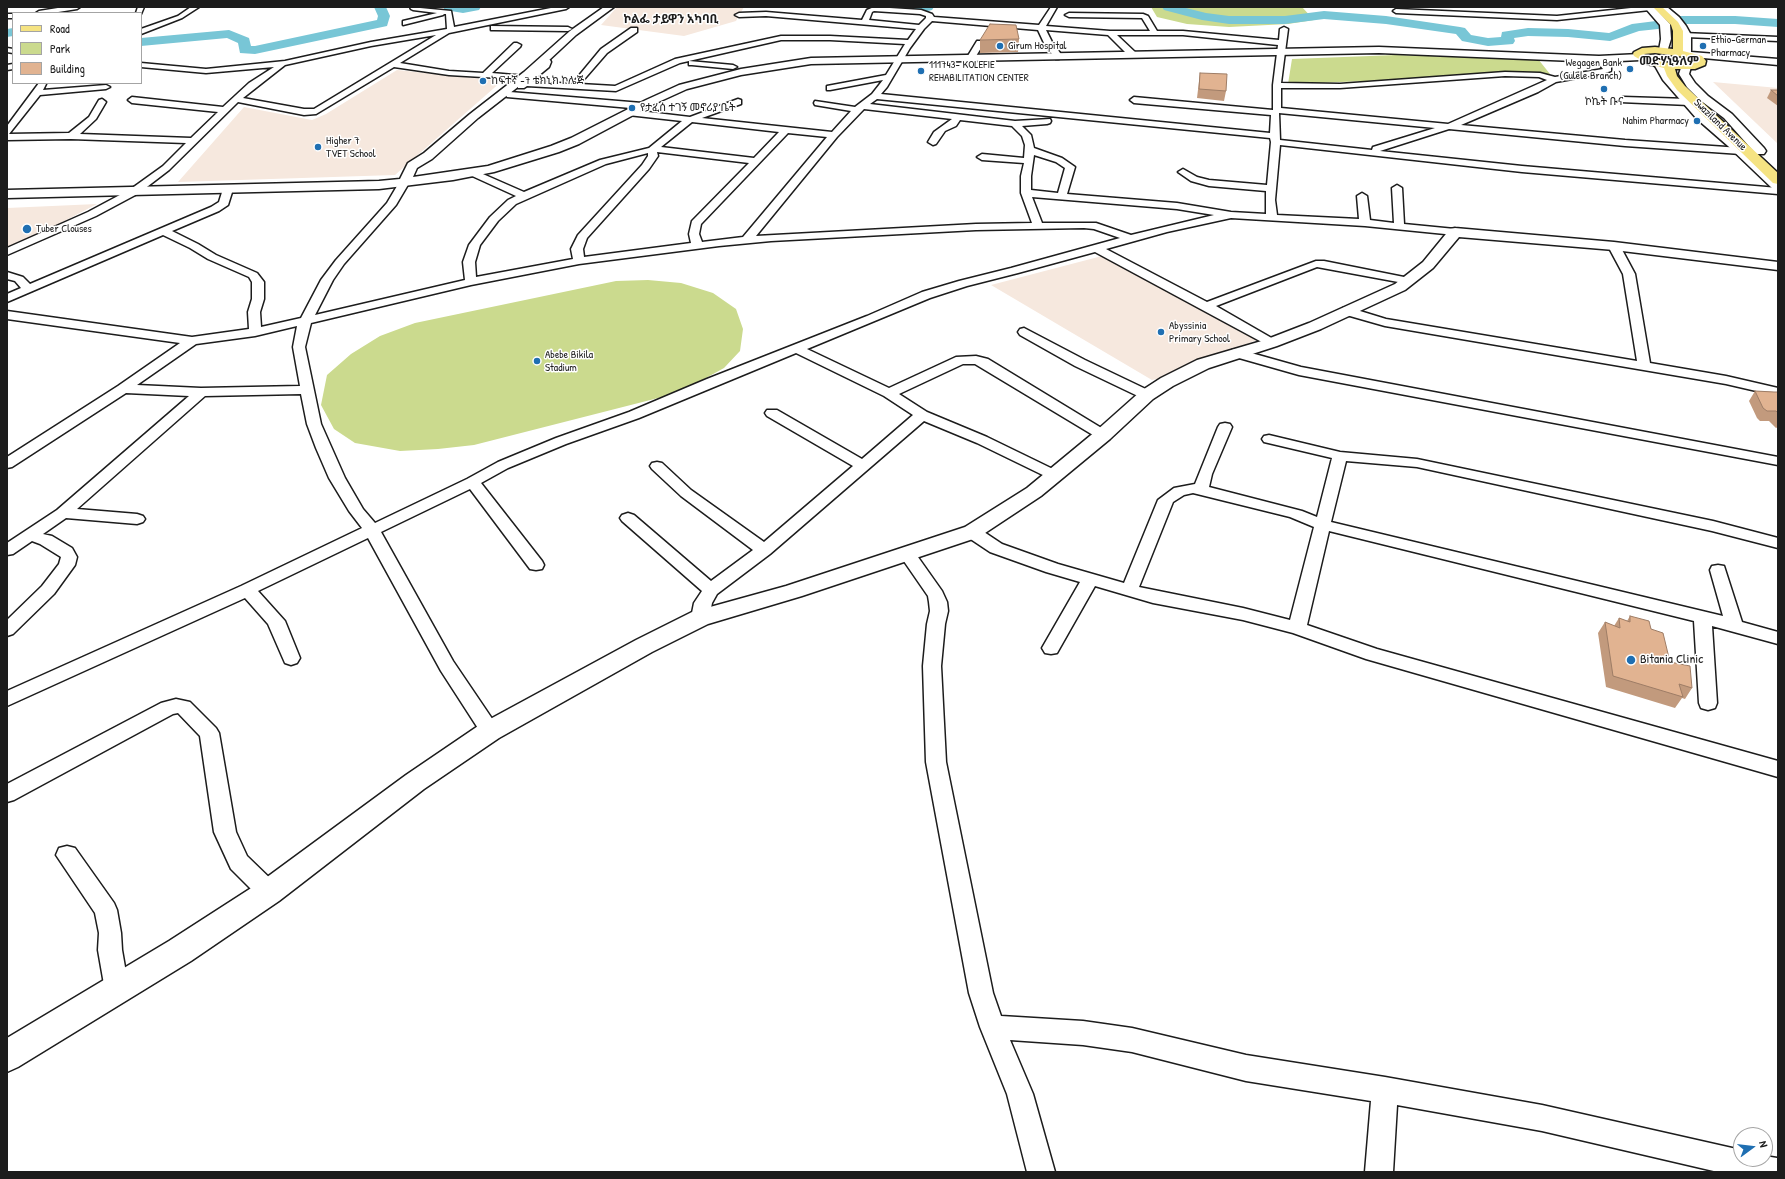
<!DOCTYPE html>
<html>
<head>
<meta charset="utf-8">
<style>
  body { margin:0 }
  #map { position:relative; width:1785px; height:1179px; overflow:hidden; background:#fff; font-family:"Patrick Hand",sans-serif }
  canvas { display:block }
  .frame { position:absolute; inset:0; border:8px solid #1c1c1c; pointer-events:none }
  .legend { position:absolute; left:12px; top:12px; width:130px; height:72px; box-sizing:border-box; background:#fff; border:1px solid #a4a4a4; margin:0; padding:5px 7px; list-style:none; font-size:12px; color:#1c1c1c }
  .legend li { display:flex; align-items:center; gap:8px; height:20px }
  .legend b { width:20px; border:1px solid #a4a4a4 }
  .north { position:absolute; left:1733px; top:1127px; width:40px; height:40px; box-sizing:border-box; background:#fff; border:1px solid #a4a4a4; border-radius:50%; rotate:75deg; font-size:11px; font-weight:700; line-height:16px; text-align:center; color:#1c1c1c }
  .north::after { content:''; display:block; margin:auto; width:14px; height:18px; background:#1f6fb2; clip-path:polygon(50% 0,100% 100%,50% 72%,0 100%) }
</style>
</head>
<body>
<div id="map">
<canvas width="1785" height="1179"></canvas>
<div class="frame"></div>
<ul class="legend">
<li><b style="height:5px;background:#f5e382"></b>Road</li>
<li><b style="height:11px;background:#cbda8e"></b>Park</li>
<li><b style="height:11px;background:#e1b391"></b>Building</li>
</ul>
<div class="north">N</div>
</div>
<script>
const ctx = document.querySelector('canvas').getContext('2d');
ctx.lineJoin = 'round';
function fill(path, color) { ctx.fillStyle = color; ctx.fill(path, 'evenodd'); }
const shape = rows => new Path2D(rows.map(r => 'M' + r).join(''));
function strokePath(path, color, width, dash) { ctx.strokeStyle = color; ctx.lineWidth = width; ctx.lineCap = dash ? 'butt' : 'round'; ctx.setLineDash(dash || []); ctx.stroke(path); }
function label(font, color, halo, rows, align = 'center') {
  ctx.font = font + ' "Patrick Hand","Noto Sans Ethiopic",sans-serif'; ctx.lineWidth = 3; ctx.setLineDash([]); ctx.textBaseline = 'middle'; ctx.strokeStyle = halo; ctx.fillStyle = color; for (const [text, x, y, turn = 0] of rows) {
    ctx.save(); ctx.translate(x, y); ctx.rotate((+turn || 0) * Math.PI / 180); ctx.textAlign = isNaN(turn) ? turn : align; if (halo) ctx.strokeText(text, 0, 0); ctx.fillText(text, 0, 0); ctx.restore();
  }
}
fill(shape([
  [617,7,744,7,736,21,684,36,601,25],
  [397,70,502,81,395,175,178,182,244,107,312,120,326,114],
  [1713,82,1778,88,1778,144],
  [97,204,7,251,7,208],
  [1102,256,1148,281,1152,279,1261,338,1160,382,1156,379,1152,380,991,285]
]), '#f6e8de');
fill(shape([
  [1151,7,1302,7,1314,20,1288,24,1229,27,1187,24,1157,17],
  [1396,55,1538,59,1550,74,1288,84,1292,59],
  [648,280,681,283,713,293,736,309,743,329,740,351,724,368,695,384,666,396,474,445,438,449,400,451,355,443,334,429,321,405,327,375,351,354,380,336,415,323,616,281]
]), '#cbda8e');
fill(shape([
  [374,7,386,7,390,16,387,26,255,54,240,53,238,43,227,38,141,46,141,38,229,30,249,38,251,46,255,46,377,20,378,16,374,7],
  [443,7,481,7,479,10,463,13,445,10,443,7],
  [907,7,934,7,932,10,928,11,913,11,909,10,907,7],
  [1162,7,1182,7,1206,13,1229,16,1285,16,1324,11,1386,16,1460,27,1465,28,1471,35,1488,38,1501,37,1502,32,1528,28,1568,29,1609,33,1632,24,1656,21,1670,16,1735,16,1778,19,1778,27,1735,24,1672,24,1658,29,1639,31,1610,41,1568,37,1528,36,1514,38,1515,41,1513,44,1488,46,1462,41,1456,34,1386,24,1324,19,1285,24,1229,24,1202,20,1164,10,1162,7],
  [13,28,13,36,7,37,7,29,13,28]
]), '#78c6d6');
const street = shape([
  [64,7,80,7,77,9,52,13,36,13,39,11,64,7],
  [138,7,144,7,141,14,141,13,136,13,138,7],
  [191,7,199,7,182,18,141,34,141,29,178,16,191,7],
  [410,7,451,11,454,27,556,7,569,7,566,9,449,33,400,63,449,71,483,73,514,43,517,43,521,45,520,47,492,73,514,75,517,75,517,79,449,75,394,67,316,114,304,115,238,102,169,170,139,193,96,216,7,255,7,248,88,212,131,189,163,166,186,143,71,139,7,140,7,126,39,83,46,84,43,90,106,85,110,87,106,89,40,95,9,134,69,133,89,117,99,100,102,99,106,102,96,119,80,134,191,138,218,112,132,103,128,100,132,97,223,107,249,83,274,67,206,73,141,67,141,63,206,69,285,61,371,42,447,29,446,14,444,14,443,15,403,25,403,21,437,13,413,10,411,9,410,7],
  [436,35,314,109,304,109,243,98,285,65,371,46,436,35],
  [874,7,921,10,932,14,934,17,1039,25,1051,7,1057,7,1046,26,1110,31,1150,31,1142,18,1069,17,1065,15,1069,13,1143,14,1148,16,1157,31,1183,31,1279,40,1280,29,1284,27,1288,29,1281,83,1340,84,1505,72,1540,73,1555,77,1603,69,1595,59,1599,57,1602,57,1611,67,1611,71,1605,73,1556,82,1538,92,1461,125,1625,140,1741,148,1746,151,1741,154,1625,146,1449,129,1380,151,1522,166,1778,188,1778,194,1522,172,1280,145,1275,200,1277,215,1359,219,1357,196,1362,193,1367,196,1370,220,1394,223,1392,188,1397,185,1402,188,1404,224,1455,229,1460,232,1455,235,1365,226,1231,218,1167,232,1106,249,1207,302,1316,261,1324,261,1409,278,1415,281,1409,284,1317,267,1216,306,1275,340,1277,343,1275,346,1271,347,1095,252,1018,273,967,286,930,298,807,349,889,388,956,357,976,356,988,359,1108,432,1110,435,1108,438,1103,439,1098,438,975,364,963,364,899,394,927,412,987,437,1059,472,1062,475,1059,478,1054,480,1049,478,977,443,924,421,770,554,717,594,712,603,709,618,706,622,700,624,694,622,691,618,694,603,702,591,622,521,620,518,622,515,628,513,634,515,711,581,753,550,681,496,652,469,650,466,652,463,657,462,662,463,691,490,764,542,853,466,767,416,765,413,767,410,777,410,862,459,913,415,884,396,796,353,639,418,566,444,508,468,481,483,542,561,544,565,542,569,536,570,530,569,470,489,381,532,453,661,497,726,500,731,497,736,490,738,483,736,441,671,368,538,258,591,285,621,300,658,297,663,291,665,285,663,268,624,245,598,7,706,7,691,241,586,362,528,349,511,329,478,316,448,307,424,301,394,205,396,77,509,137,514,143,516,145,519,143,522,137,524,66,518,43,534,52,536,72,548,77,557,75,565,54,594,13,634,7,636,7,620,42,586,59,564,61,557,40,544,32,541,13,554,7,555,7,543,57,510,189,396,126,393,12,467,7,468,7,457,118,386,180,343,7,319,7,311,192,337,249,329,248,312,252,299,252,282,249,277,208,259,190,248,163,235,7,302,7,294,21,288,15,281,7,279,7,272,23,277,30,284,211,207,219,202,223,189,228,186,233,189,228,205,219,211,172,231,198,244,216,255,257,273,264,282,264,299,260,312,261,327,301,318,321,280,336,260,387,203,400,181,404,180,409,183,396,205,344,264,333,280,315,315,465,280,463,262,469,245,490,217,508,200,516,196,470,175,468,173,470,171,476,171,524,192,600,160,649,148,682,121,628,115,627,113,628,111,631,110,690,117,738,99,741,100,741,104,702,118,832,132,851,111,815,105,814,103,815,101,855,107,872,94,883,80,830,90,827,90,827,86,886,75,905,44,830,40,781,40,680,63,616,91,527,86,524,88,518,88,518,84,542,66,543,63,540,60,541,58,544,58,550,60,551,62,549,67,532,81,572,84,601,49,631,28,637,28,637,32,607,53,580,84,615,86,675,59,781,36,830,36,908,40,916,29,766,16,739,17,735,15,739,13,766,12,862,20,867,10,874,7],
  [874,11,920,14,926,16,926,18,919,25,869,20,872,12,874,11],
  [932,21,1038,30,1045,45,1056,59,1059,59,1063,57,1052,42,1046,30,1108,35,1130,57,1136,57,1136,53,1117,35,1183,35,1278,45,1273,85,1273,110,1134,97,1130,100,1134,103,1271,115,1270,133,881,94,887,87,910,48,924,29,932,21],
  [1505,76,1539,77,1547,80,1448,124,1281,108,1281,88,1340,88,1505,76],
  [877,99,1270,138,1271,142,1267,185,1209,180,1197,177,1183,169,1178,172,1191,181,1209,186,1266,191,1266,214,1231,212,1177,203,1067,194,1075,167,1062,158,1034,148,1031,135,1022,126,1047,124,1050,123,1051,121,1050,119,1015,121,870,104,877,99],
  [864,109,952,119,934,132,928,142,933,145,936,144,945,131,956,126,960,120,1012,126,1022,136,1025,145,1024,158,982,154,977,157,982,160,1024,163,1021,176,1021,193,1032,223,976,224,756,236,837,137,864,109],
  [1279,113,1435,128,1373,147,1372,150,1280,140,1279,113],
  [692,122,779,132,754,158,661,147,692,122],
  [788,133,827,137,743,237,702,242,699,234,701,224,788,133],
  [657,152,749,163,692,221,689,234,691,243,584,257,583,249,587,238,649,169,658,156,657,152],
  [648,153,648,156,642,165,578,235,571,249,573,259,476,277,475,262,480,245,498,221,516,204,606,164,648,153],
  [1034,155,1056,162,1065,168,1058,193,1031,190,1031,176,1034,155],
  [1032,197,1177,209,1214,215,1131,235,1096,223,1042,223,1032,197],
  [1084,228,1094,229,1120,238,1011,268,959,281,922,292,867,316,707,379,629,412,556,438,498,462,467,479,375,523,363,509,345,478,321,424,305,347,311,323,471,285,579,264,719,246,771,241,976,230,1084,228],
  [297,326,293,347,300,386,201,388,137,385,196,344,255,336,297,326],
  [1640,7,1653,8,1650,10,1557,20,1396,13,1393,11,1396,9,1557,16,1640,7],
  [7,14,13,14,13,18,7,18,7,14],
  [491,26,568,27,572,29,568,31,494,30,491,30,491,26],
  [1683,33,1778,37,1778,41,1686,37,1683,37,1683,33],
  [977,41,980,41,984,43,973,61,967,61,966,59,977,41],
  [7,48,13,49,13,53,7,52,7,48],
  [689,61,733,65,737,67,733,69,692,65,689,65,689,61],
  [13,64,13,69,7,70,7,65,13,64],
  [510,92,642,103,646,106,642,109,507,97,506,95,510,92],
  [1623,97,1689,99,1693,102,1689,105,1620,102,1619,100,1623,97],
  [1614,243,1620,246,1635,274,1650,363,1726,376,1778,388,1778,396,1726,384,1385,326,1343,314,1341,311,1343,308,1347,307,1386,319,1637,361,1623,274,1608,246,1614,243],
  [1024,328,1085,360,1152,392,1154,395,1152,398,1147,399,1142,398,1075,366,1020,335,1018,332,1020,329,1024,328],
  [1237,349,1301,367,1778,457,1778,465,1299,375,1232,356,1231,353,1232,350,1237,349],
  [1225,423,1230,424,1232,427,1212,474,1209,487,1302,511,1317,517,1332,458,1264,442,1262,439,1264,436,1269,435,1340,452,1417,459,1713,521,1778,538,1778,548,1712,531,1417,467,1346,461,1331,522,1723,616,1710,570,1712,566,1718,565,1724,566,1742,622,1778,632,1778,644,1712,626,1717,703,1715,708,1708,710,1701,708,1699,703,1694,621,1329,531,1307,625,1377,649,1778,761,1778,777,1366,659,1293,633,1243,620,1153,603,1095,586,1057,653,1051,654,1045,653,1042,648,1080,582,1046,572,990,552,966,536,964,532,966,528,972,527,978,528,1002,544,1058,564,1124,583,1158,500,1174,488,1195,484,1218,427,1220,424,1225,423],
  [1193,493,1290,517,1314,527,1290,620,1243,608,1139,587,1173,502,1184,495,1193,493],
  [907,549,913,550,942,591,947,602,948,611,945,624,941,666,946,762,993,993,1001,1016,1083,1021,1132,1028,1246,1055,1385,1077,1542,1105,1741,1150,1741,1159,1765,1159,1765,1156,1777,1158,1778,1172,1718,1172,1542,1131,1397,1105,1393,1172,1365,1172,1371,1101,1246,1081,1132,1052,1083,1045,1010,1040,1033,1094,1055,1172,1027,1172,1007,1094,980,1027,969,993,926,762,923,666,927,624,930,611,929,602,928,596,899,554,901,550,907,549],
  [176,699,190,702,216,728,219,733,236,832,247,856,277,885,280,892,277,899,269,902,261,899,231,869,214,832,200,736,178,713,173,714,14,800,7,802,7,784,161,703,176,699],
  [67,846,75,848,114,903,117,910,121,933,122,950,129,990,125,998,117,1001,109,998,105,990,98,950,99,933,95,913,56,855,59,848,67,846]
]);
const secondary = shape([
  [604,7,614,7,576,35,532,76,478,118,432,159,417,168,413,177,488,166,551,146,571,138,646,100,679,85,741,69,811,58,1379,47,1599,56,1640,54,1645,57,1640,60,1599,62,1379,53,811,64,741,75,687,89,654,104,579,144,559,152,494,172,453,180,379,189,7,198,7,190,379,181,400,179,408,163,424,153,470,114,524,72,570,31,604,7],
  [1646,7,1654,7,1670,24,1671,39,1667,52,1661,52,1659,50,1661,39,1660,25,1647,10,1646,7],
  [1658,7,1667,7,1679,17,1686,26,1691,35,1691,52,1778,59,1778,65,1682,56,1681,54,1681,35,1678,28,1658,7],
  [1659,61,1663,62,1672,79,1705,115,1736,140,1778,179,1778,190,1773,189,1728,146,1697,119,1663,80,1654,64,1659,61],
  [1686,64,1691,67,1689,74,1695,83,1708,96,1732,114,1764,148,1766,151,1764,154,1756,154,1724,118,1700,100,1687,87,1679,74,1682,65,1686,64],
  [1455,228,1614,242,1778,262,1778,270,1614,250,1459,237,1433,268,1405,290,1321,329,1277,346,1209,368,1173,386,1153,399,1110,439,1041,496,979,537,802,596,708,624,652,652,499,738,424,789,279,901,191,961,18,1067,7,1072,7,1038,169,941,259,883,406,775,481,724,636,640,692,612,786,586,965,527,1027,488,1096,431,1141,391,1161,378,1197,360,1265,340,1309,323,1395,284,1423,262,1450,229,1455,228]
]);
const primary = shape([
  [1653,7,1662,7,1678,22,1683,31,1683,51,1702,56,1706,61,1705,65,1695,69,1675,69,1677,76,1685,86,1778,173,1778,184,1773,183,1677,90,1667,76,1664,68,1647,64,1634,56,1633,54,1634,52,1642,48,1655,47,1673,49,1673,31,1671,25,1653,7],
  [1655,53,1685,57,1696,61,1690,64,1669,63,1654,60,1644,54,1655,53]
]);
strokePath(street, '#1c1c1c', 3);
strokePath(secondary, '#1c1c1c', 3);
strokePath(primary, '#1c1c1c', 3);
fill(street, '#fff');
fill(secondary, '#fff');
fill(primary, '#f5e382');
fill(shape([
  [1019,39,1018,52,980,53,980,40],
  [1200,73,1226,91,1224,101,1197,98],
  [1771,90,1778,90,1778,106,1767,98],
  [1755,391,1774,392,1778,392,1778,427,1776,428,1769,421,1760,421,1757,418,1749,401],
  [1630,616,1651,629,1670,662,1692,688,1685,699,1682,698,1675,708,1606,687,1598,633,1605,622,1614,626,1619,618,1627,621]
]), '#c29a7d');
const building = shape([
  [990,24,1016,25,1019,39,980,40,990,24],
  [1200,73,1227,74,1226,91,1199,89,1200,73],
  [1771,90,1778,90,1778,96,1771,90],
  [1755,391,1774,392,1778,392,1778,413,1776,411,1767,411,1763,408,1755,391],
  [1630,616,1649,621,1651,629,1663,633,1670,662,1690,666,1692,688,1679,684,1683,697,1613,676,1605,622,1620,628,1619,618,1630,622,1630,616]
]);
fill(building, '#e1b391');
strokePath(building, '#9e7d66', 1);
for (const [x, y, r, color] of [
  [1000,46,4,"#1f6fb2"],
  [1703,46,4,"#1f6fb2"],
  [1630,69,4,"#1f6fb2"],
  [921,71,4,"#1f6fb2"],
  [483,81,4,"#1f6fb2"],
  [1604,89,4,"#1f6fb2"],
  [632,108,4,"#1f6fb2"],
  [1697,121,4,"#1f6fb2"],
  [318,147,4,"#1f6fb2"],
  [27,229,5,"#1f6fb2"],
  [1161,332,4,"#1f6fb2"],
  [537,361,4,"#1f6fb2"],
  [1631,660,5,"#1f6fb2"]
]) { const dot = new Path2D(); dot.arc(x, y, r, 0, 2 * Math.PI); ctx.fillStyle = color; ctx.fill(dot); strokePath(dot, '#fff', 1.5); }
label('11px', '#1c1c1c', '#fff', [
  ["Ethio-German",1711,40],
  ["Pharmacy",1711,53],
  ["Girum Hospital",1008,46],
  ["Wegagen Bank",1622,63,"right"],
  ["(Gulele Branch)",1622,76,"right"],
  ["111743- KOLEFIE",929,65],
  ["REHABILITATION CENTER",929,78],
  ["ከፍተኛ -7 ቴክኒክ ኮሌጅ",491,81],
  ["ኮኬት ቡና",1604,102,"center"],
  ["የታፈሰ ተገኝ መኖሪያ ቤት",640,108],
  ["Nahim Pharmacy",1689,121,"right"],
  ["Higher 7",326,141],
  ["TVET School",326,154],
  ["Tuber Clouses",36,229],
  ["Abyssinia",1169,326],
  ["Primary School",1169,339],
  ["Abebe Bikila",545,355],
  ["Stadium",545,368]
], 'left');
label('11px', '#1c1c1c', '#fff', [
  ["Swaziland Avenue",1720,125,44]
]);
label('bold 12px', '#1c1c1c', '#fff', [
  ["ኮልፌ ታይዋን አካባቢ",671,20],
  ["መድሃኒዓለም",1669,62]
]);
label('13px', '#1c1c1c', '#fff', [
  ["Bitania Clinic",1640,660]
], 'left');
</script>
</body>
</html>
